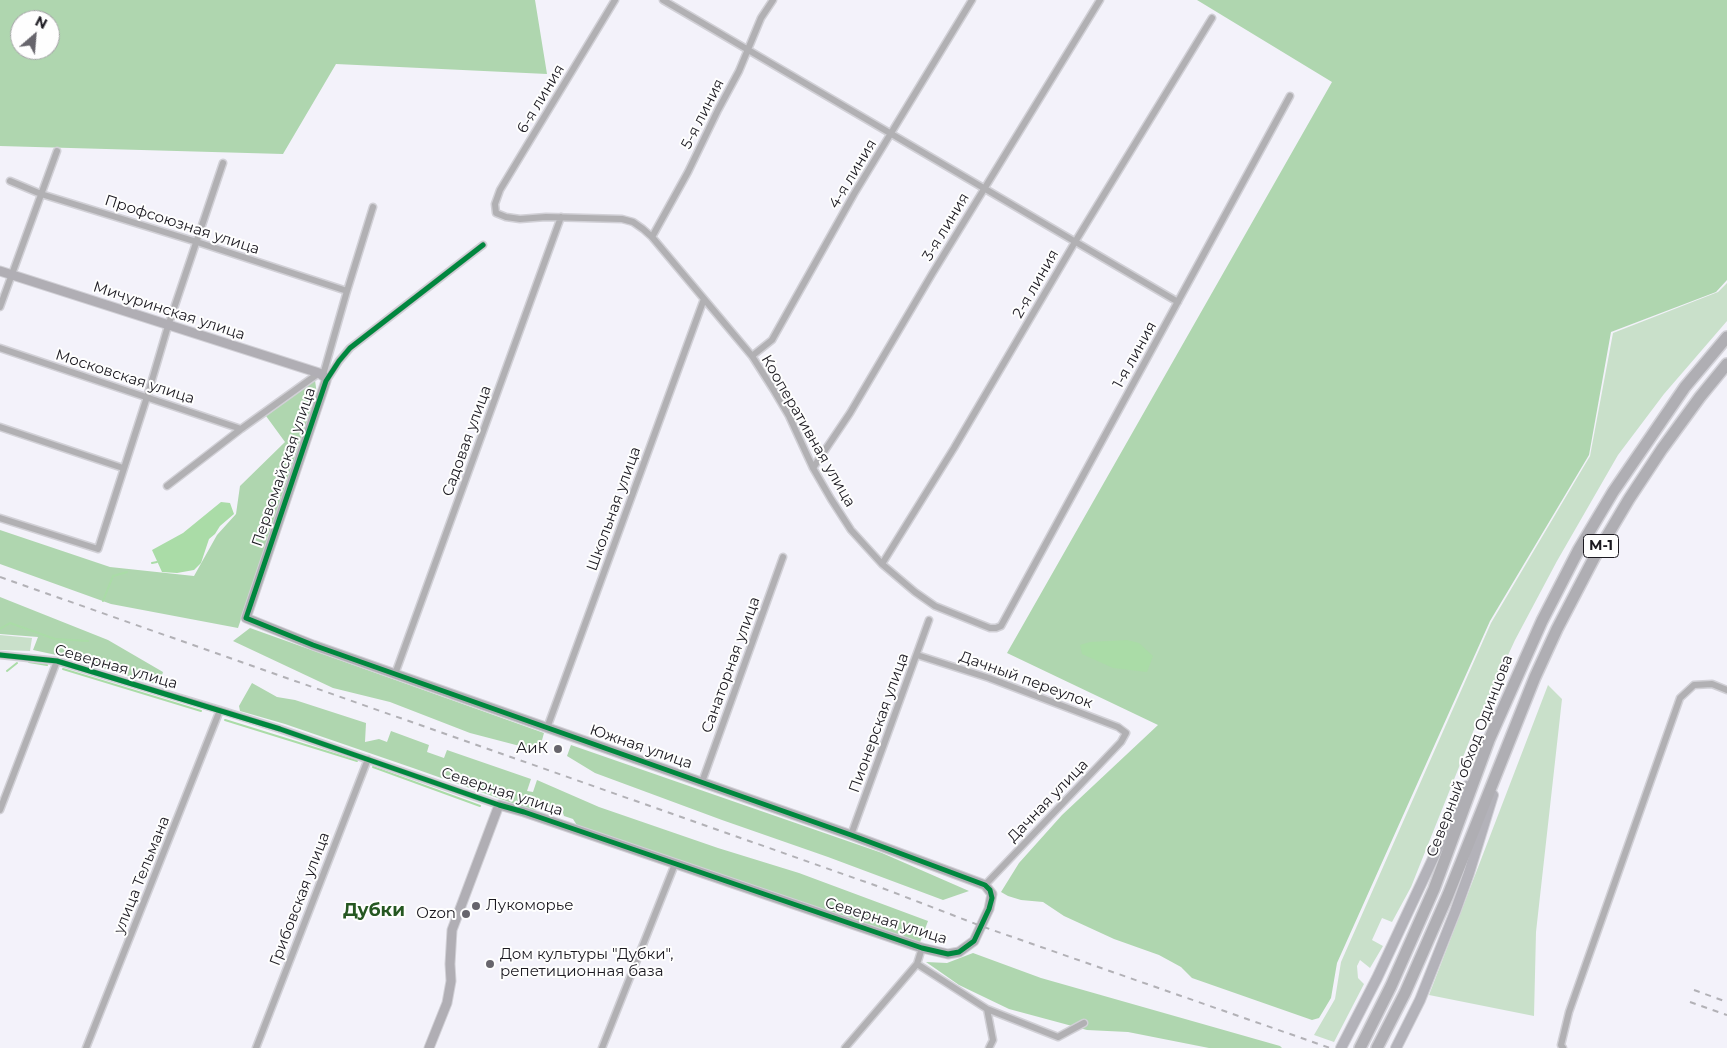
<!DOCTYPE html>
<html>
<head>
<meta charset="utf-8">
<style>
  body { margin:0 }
  #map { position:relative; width:1727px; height:1048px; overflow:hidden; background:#f3f2fa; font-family:Montserrat,sans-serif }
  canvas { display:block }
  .north { position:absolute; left:10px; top:10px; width:50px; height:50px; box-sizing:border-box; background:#fefefe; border:1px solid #a3a2a5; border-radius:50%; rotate:27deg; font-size:14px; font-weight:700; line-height:20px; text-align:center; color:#1b1920 }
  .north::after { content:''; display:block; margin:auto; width:18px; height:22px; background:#67656c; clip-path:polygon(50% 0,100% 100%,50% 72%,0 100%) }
</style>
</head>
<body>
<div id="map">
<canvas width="1727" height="1048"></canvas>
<div class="north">N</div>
</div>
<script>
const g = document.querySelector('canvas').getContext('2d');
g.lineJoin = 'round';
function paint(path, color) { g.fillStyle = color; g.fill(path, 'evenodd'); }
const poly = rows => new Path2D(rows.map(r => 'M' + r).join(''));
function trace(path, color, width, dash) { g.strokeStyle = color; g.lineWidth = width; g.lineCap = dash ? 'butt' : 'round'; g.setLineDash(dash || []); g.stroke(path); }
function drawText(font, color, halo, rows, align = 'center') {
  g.font = font + ' Montserrat,sans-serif'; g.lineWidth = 4; g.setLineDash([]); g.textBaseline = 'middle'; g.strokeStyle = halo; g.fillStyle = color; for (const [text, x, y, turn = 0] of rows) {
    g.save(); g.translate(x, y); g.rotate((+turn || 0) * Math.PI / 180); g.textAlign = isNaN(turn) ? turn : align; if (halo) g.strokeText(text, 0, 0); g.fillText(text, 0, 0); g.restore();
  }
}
paint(poly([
  [1727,283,1727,321,1664,394,1618,455,1557,561,1515,640,1475,727,1411,887,1392,922,1382,918,1372,940,1383,946,1370,968,1360,960,1357,966,1358,978,1364,984,1334,1042,1314,1035,1335,999,1341,962,1491,623,1590,456,1613,333,1718,292],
  [0,635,32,638,30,651,0,650],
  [1548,685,1562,699,1536,932,1534,1016,1429,995]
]), '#c9e0ca');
paint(poly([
  [0,0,535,0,547,74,336,64,283,154,0,146],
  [20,20,50,20,50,50,20,50],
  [1197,0,1727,0,1727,280,1716,292,1611,332,1589,455,1490,621,1337,963,1331,998,1319,1018,1312,1020,1192,978,1181,967,1159,955,1114,939,1064,916,1043,902,1021,900,1008,896,1001,892,1019,863,1062,815,1158,725,1007,653,1332,82],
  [315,380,317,395,238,628,111,604,0,564,0,530,110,567,194,576,217,535,236,514,240,486,285,442,266,416],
  [0,597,108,640,163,672,159,685,61,656,33,650,38,637,0,634],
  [250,628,544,733,539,751,470,733,390,702,333,688,233,641],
  [252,683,277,697,295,700,366,723,365,742,379,739,387,742,391,731,429,745,427,752,444,758,447,750,531,779,527,791,533,792,537,780,599,807,718,848,799,873,928,921,919,945,578,827,573,819,564,816,562,810,547,806,546,809,538,807,533,813,512,803,413,768,285,724,240,711,239,706],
  [571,745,882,853,969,891,943,900,828,857,722,820,595,773,567,756],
  [973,953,1041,978,1280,1046,1282,1048,1209,1048,1128,1032,1087,1030,1009,1009,959,985,926,962,947,963]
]), '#afd6af');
paint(poly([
  [221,502,230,503,234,514,220,526,215,534,209,539,201,563,194,570,177,573,162,572,152,550,183,533],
  [1127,640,1139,643,1153,656,1147,672,1113,668,1082,654,1080,645,1090,642]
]), '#aadca7');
trace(poly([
  [152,563,157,562],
  [103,601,113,576,127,572],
  [0,629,10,623,55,639,88,641],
  [29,662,47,665],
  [63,669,201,711],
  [7,671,17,663],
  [225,720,357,761],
  [373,767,480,806]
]), '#aadca7', 2);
const street = poly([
  [615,0,500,190,495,204,496,213,506,217,520,219,546,217,622,219,633,222,643,229,652,237,752,356,773,389,789,416,813,468,831,499,851,530,882,564,915,592,935,606,990,628,996,628,1001,626,1290,96],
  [663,0,1178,302],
  [10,181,41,194,197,242,347,291],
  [652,237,688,172,718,110,739,71,761,18,773,0],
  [0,307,57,151],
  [0,348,241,429],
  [752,356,772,340,854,194,972,0],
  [323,375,347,291,373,207],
  [326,381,339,361,350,348,483,245],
  [0,427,123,468],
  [813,468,850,413,932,274,1100,0],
  [167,486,241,429,319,373],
  [0,518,98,549,147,397,168,326,223,163],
  [882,564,954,448,1075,242,1212,18],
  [0,655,57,661,220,710,280,729,499,805],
  [917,655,989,678,1118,727,1126,733,1121,742,985,885],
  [395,674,561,217],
  [547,728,704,299],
  [702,782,783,557],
  [0,810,57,661],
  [851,835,929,620],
  [917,964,987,1009,993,1040,989,1048],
  [987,1009,1058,1037,1084,1023],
  [86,1048,220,710],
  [256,1048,368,759],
  [602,1048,675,864],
  [845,1048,917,964,922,948],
  [1563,1048,1561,1045,1569,1012,1680,698,1694,685,1712,684,1727,690]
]);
const secondary = poly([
  [0,271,319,373,326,378,326,381,246,618,313,645,851,835,985,885,992,894,989,909,974,941,959,952,948,954,922,948,524,812,499,805,452,930,450,964,451,981,447,1003,429,1048]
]);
const primary = poly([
  [1341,1048,1377,978,1467,786],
  [1396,1048,1420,1000,1455,912,1469,873,1493,795]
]);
const highway = poly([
  [1360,1048,1391,986,1434,889,1489,740,1542,621,1579,549,1613,492,1685,387,1727,337],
  [1377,1048,1405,993,1448,895,1535,677,1557,629,1594,558,1629,499,1662,449,1700,397,1727,364]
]);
trace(street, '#d1d0d6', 9);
trace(secondary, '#d1d0d6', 11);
trace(primary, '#d1d0d6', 12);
trace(highway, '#d1d0d6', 14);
trace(street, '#b1b0b3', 6);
trace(secondary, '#b0aeb4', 9);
trace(primary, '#b3b2b9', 10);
trace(highway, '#afaeb3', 11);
trace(poly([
  [0,577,877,886,981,926,1330,1048],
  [1694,990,1727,1002],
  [1690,1002,1727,1015]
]), '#b2b1b6', 2, [6, 6]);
trace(poly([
  [0,655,57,661,280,729,499,805,524,812,922,948,948,954,959,952,974,941,989,909,992,898,990,890,985,885,851,835,313,645,246,618,326,381,339,361,350,348,483,245]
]), '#00873e', 5);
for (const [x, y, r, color] of [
  [558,749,5,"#67656c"],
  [476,906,5,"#67656c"],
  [466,914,5,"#67656c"],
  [490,964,5,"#67656c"]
]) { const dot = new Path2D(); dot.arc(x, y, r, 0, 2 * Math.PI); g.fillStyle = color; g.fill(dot); trace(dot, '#fefefe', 2); }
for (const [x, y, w] of [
  [1601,546,35]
]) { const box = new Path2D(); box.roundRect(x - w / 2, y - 11.5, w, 23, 4); g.fillStyle = '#fefefe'; g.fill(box); trace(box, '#1b1920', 1); }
drawText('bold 14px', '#1b1920', null, [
  ["М-1",1601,546]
]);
drawText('15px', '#1b1920', '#fefefe', [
  ["6-я линия",541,99,-59],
  ["5-я линия",703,114,-63],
  ["4-я линия",853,174,-59],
  ["Профсоюзная улица",182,225,18],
  ["3-я линия",946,227,-59],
  ["2-я линия",1036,284,-60],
  ["Мичуринская улица",169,311,18],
  ["1-я линия",1135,355,-61],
  ["Московская улица",125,377,18],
  ["Кооперативная улица",808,431,60],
  ["Садовая улица",467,441,-70],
  ["Первомайская улица",284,467,-71],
  ["Школьная улица",614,509,-70],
  ["Санаторная улица",731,665,-70],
  ["Северная улица",116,667,16],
  ["Дачный переулок",1026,680,20],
  ["Пионерская улица",879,723,-70],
  ["Южная улица",641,747,19],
  ["Северный обход Одинцова",1470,756,-69],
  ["Северная улица",502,792,18],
  ["Дачная улица",1048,801,-46],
  ["улица Тельмана",142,875,-68],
  ["Грибовская улица",300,899,-69],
  ["Северная улица",886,921,17]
]);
drawText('15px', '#1b1920', '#fefefe', [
  ["АиК",548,749],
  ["Лукоморье",486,906,"left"],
  ["Ozon",456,914],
  ["Дом культуры \"Дубки\",",500,955,"left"],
  ["репетиционная база",500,972,"left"]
], 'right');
drawText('bold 18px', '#255721', '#fefefe', [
  ["Дубки",374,911]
]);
</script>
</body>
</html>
